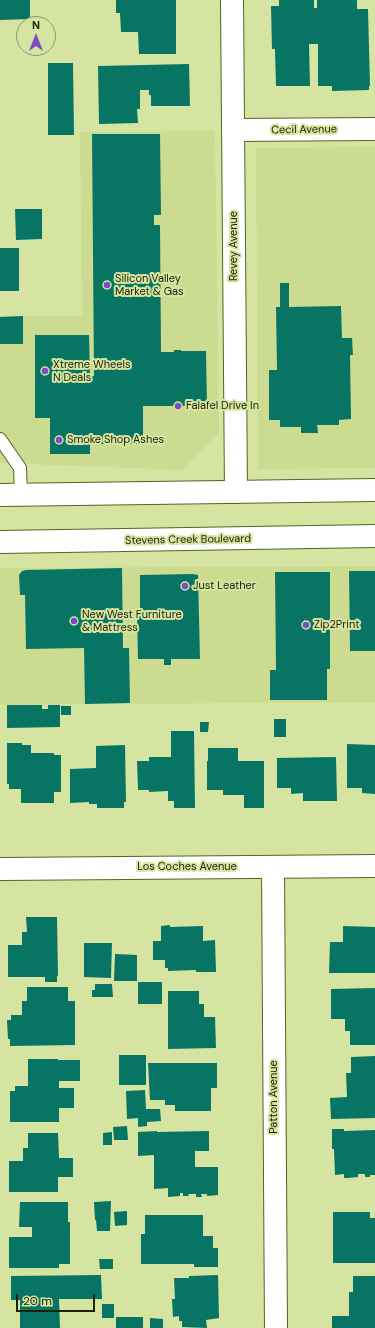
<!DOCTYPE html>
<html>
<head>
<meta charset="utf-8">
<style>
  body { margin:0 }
  #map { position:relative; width:375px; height:1328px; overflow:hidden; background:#d5e5a1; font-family:"DM Sans",sans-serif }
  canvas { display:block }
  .north { position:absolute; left:16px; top:16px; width:40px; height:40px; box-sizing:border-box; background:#d5e5a1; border:1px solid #8b9663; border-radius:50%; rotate:0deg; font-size:11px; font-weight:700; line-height:16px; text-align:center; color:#1b2006 }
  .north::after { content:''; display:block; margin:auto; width:14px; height:18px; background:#7d4cc5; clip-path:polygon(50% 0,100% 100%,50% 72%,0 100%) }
  .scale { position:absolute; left:16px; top:1294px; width:79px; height:18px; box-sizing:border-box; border:2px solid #1b2006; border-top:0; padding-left:5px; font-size:12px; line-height:14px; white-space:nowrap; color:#1b2006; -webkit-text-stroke:3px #d5e5a1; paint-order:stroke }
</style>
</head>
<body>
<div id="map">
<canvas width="375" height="1328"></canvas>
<div class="north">N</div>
<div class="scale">20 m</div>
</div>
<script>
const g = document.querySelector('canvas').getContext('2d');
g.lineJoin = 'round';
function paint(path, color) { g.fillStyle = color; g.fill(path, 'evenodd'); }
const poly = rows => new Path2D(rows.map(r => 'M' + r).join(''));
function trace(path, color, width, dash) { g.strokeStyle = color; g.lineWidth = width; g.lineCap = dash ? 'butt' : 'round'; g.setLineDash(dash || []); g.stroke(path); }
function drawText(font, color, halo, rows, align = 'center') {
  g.font = font + ' "DM Sans",sans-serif'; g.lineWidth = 4; g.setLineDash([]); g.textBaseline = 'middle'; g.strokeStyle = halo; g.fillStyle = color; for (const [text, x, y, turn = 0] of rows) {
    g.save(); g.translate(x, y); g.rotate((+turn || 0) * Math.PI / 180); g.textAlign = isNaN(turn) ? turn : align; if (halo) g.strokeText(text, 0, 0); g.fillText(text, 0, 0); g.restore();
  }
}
paint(poly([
  [215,131,219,433,183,470,0,463,0,316,82,316,80,132],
  [375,147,375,468,258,469,256,148],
  [375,566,375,702,0,705,0,568]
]), '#cbdc90');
paint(poly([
  [0,0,30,0,30,19,0,20],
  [116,0,176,0,176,54,139,54,138,32,121,32,120,13,116,13],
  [279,0,314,0,314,8,317,8,317,0,357,0,357,9,368,9,370,86,369,86,369,90,332,91,332,86,318,86,318,44,309,44,310,86,276,86,275,49,272,49,271,6,279,6],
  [48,63,73,63,74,135,48,135],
  [189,64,190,106,151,106,151,95,149,95,149,90,140,90,140,109,137,109,138,123,99,124,98,66],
  [92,134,160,134,161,215,154,215,154,225,160,225,161,352,174,352,174,350,181,350,181,351,206,351,207,406,143,406,143,444,95,444,95,435,90,435,90,454,50,454,50,418,35,418,35,335,89,335,90,376,94,376],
  [15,209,42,209,42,239,16,240],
  [0,248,19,248,19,291,0,291],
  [280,283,289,283,289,307,341,306,342,338,352,338,353,355,350,355,351,419,339,420,339,425,317,425,318,433,301,433,301,427,280,427,280,420,269,420,269,370,277,370,276,307,280,307],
  [23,316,23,344,0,344,0,317],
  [122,568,123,648,129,648,130,703,85,704,84,648,26,649,25,595,20,595,19,575,22,571,26,570],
  [349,571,375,571,375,651,350,651],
  [275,572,330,572,330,669,327,669,327,700,270,700,270,670,276,670],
  [193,574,198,575,200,659,171,659,171,665,164,665,164,659,138,659,137,611,140,611,140,575],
  [7,705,42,705,42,709,48,709,48,705,60,705,60,727,7,728],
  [61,706,71,706,71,715,61,715],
  [274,719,286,719,286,737,274,737],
  [200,722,209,722,208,732,200,732],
  [171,731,194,731,195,808,174,808,174,801,168,801,168,791,149,792,149,790,138,790,137,761,149,761,149,757,171,757],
  [7,743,22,743,22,745,31,745,31,753,54,753,54,755,61,755,61,792,54,792,54,803,21,803,21,789,9,789,9,784,7,784],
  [347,744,375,745,375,794,362,793,362,788,347,788],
  [125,745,126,802,124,802,124,808,97,808,97,804,89,804,89,802,70,803,70,769,96,768,96,746],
  [208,748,238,748,238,761,264,761,264,808,244,808,244,795,223,795,223,790,207,790,207,761,208,761],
  [336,757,337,801,303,801,303,793,291,794,291,788,277,788,277,758],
  [26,917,57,917,58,976,57,976,57,982,45,982,45,977,8,977,8,945,22,945,22,932,27,932],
  [170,925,170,927,203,926,203,941,215,940,216,972,196,972,196,970,168,971,168,968,165,968,165,960,153,960,153,941,161,941,161,926],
  [343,926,375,927,375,973,329,973,330,942,343,942],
  [84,943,112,943,111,978,84,977],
  [115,954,137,955,137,981,114,981],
  [138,982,162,982,162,1004,138,1004],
  [95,984,112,984,113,997,92,997,92,990,95,990],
  [27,987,68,987,68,1001,75,1001,75,1045,10,1046,10,1039,8,1039,7,1020,11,1020,11,1015,22,1015,22,1001,27,1001],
  [375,988,375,1045,350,1045,350,1031,345,1031,345,1019,331,1019,331,989],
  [168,991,199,991,199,1004,204,1004,204,1017,215,1017,216,1048,168,1049],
  [119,1055,146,1055,146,1085,119,1085],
  [375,1056,375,1118,331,1119,330,1098,347,1097,346,1073,351,1073,351,1057],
  [28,1059,58,1059,58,1060,80,1060,80,1081,59,1081,59,1088,74,1088,74,1108,59,1108,59,1122,10,1122,10,1091,15,1091,15,1086,28,1086],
  [148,1063,217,1063,217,1088,211,1088,211,1111,175,1111,175,1105,165,1105,165,1100,150,1100],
  [145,1090,146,1109,160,1109,161,1121,147,1122,147,1126,138,1127,138,1118,127,1119,126,1091],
  [127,1126,128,1140,114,1140,113,1127],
  [332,1129,344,1129,344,1131,375,1130,375,1175,370,1175,370,1177,365,1177,365,1174,358,1174,358,1177,348,1178,344,1178,344,1174,335,1175,334,1149,332,1149],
  [157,1131,157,1132,209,1131,209,1151,195,1151,195,1167,218,1167,218,1195,207,1196,207,1194,201,1194,202,1197,196,1197,196,1194,188,1194,189,1196,183,1196,183,1193,180,1193,180,1196,168,1197,168,1188,154,1189,154,1155,138,1156,138,1132],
  [112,1132,112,1145,103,1145,103,1133],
  [28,1133,58,1133,59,1158,73,1158,73,1177,58,1177,58,1192,9,1192,9,1161,23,1161,23,1148,28,1148],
  [111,1201,110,1231,97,1231,96,1220,95,1220,94,1202],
  [20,1202,68,1202,68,1222,70,1222,70,1264,59,1264,59,1268,9,1268,9,1237,32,1237,32,1227,19,1227],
  [127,1211,127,1225,115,1226,114,1212],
  [333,1212,370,1212,370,1218,375,1218,375,1263,333,1263],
  [145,1215,203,1215,203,1236,213,1236,213,1248,218,1248,218,1267,194,1267,194,1264,141,1264,141,1234,145,1234],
  [99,1259,113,1259,113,1269,100,1269],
  [101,1275,102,1299,59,1299,60,1328,20,1328,20,1300,11,1300,11,1276],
  [218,1275,219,1318,206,1320,207,1328,182,1327,182,1321,179,1321,179,1316,173,1317,172,1299,175,1299,174,1278,189,1278,189,1276],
  [353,1276,375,1276,375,1328,332,1328,332,1316,349,1316,349,1292,353,1292],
  [102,1304,114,1304,114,1318,102,1318],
  [116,1317,143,1317,143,1328,116,1328],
  [150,1318,163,1319,163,1328,150,1328]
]), '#087464');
const service = poly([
  [0,439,20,468,21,495]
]);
const minor = poly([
  [232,0,236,492],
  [233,130,375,129],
  [273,867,276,1328],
  [0,869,375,866]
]);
const primary = poly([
  [0,495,375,490],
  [0,542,375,536]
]);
trace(service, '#576322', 14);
trace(minor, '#576322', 24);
trace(primary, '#576322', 24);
trace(service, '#fff', 12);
trace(minor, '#fff', 22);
trace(primary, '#fff', 22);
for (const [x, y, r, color] of [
  [107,285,4,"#7d4cc5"],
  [45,371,4,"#7d4cc5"],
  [178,406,4,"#7d4cc5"],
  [59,440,4,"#7d4cc5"],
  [185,586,4,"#7d4cc5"],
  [74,621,4,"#7d4cc5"],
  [306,625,4,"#7d4cc5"]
]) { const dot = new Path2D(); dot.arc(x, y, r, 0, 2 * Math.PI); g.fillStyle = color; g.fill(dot); trace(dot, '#d5e5a1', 1.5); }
drawText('11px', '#1b2006', '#d5e5a1', [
  ["Cecil Avenue",304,130,-1],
  ["Revey Avenue",234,246,-90],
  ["Stevens Creek Boulevard",188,540,-1],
  ["Los Coches Avenue",187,867],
  ["Patton Avenue",274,1097,-90]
]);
drawText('11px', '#1b2006', '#d5e5a1', [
  ["Silicon Valley",115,279],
  ["Market & Gas",115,292],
  ["Xtreme Wheels",53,365],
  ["N Deals",53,378],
  ["Falafel Drive In",186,406],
  ["Smoke Shop Ashes",67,440],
  ["Just Leather",193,586],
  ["New West Furniture",82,615],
  ["& Mattress",82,628],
  ["Zip2Print",314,625]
], 'left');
</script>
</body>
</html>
